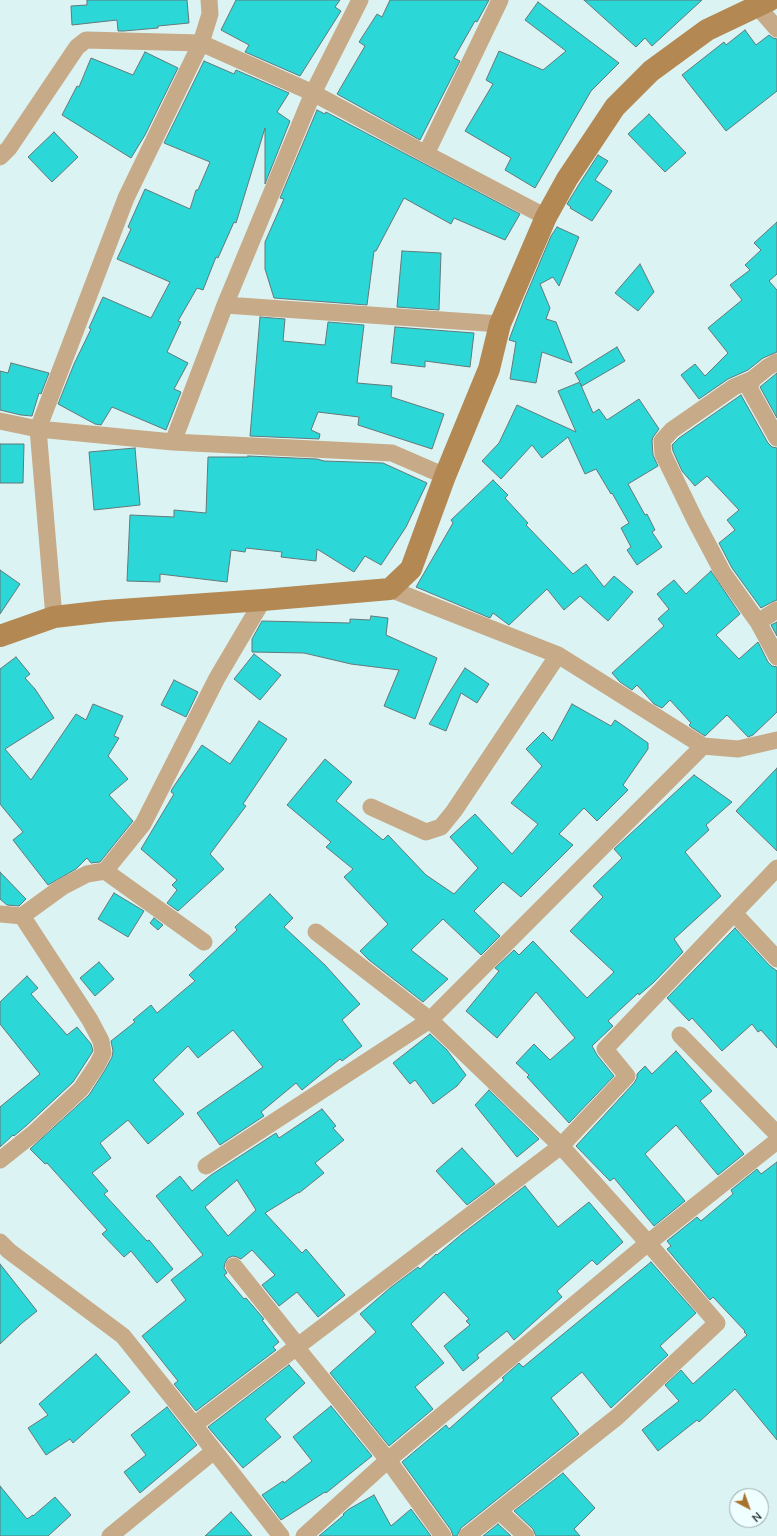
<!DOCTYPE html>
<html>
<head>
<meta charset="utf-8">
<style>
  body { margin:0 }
  #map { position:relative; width:777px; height:1536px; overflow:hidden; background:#dbf3f3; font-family:"Nunito Sans",sans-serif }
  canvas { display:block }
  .north { position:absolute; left:729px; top:1488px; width:40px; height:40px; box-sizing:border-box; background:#effefe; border:1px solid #9ba8a8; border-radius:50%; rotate:139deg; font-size:11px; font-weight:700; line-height:16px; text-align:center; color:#1e2827 }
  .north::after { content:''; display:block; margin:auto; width:14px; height:18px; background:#a7732c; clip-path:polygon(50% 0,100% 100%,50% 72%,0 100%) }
</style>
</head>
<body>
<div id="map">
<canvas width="777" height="1536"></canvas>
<div class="north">N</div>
</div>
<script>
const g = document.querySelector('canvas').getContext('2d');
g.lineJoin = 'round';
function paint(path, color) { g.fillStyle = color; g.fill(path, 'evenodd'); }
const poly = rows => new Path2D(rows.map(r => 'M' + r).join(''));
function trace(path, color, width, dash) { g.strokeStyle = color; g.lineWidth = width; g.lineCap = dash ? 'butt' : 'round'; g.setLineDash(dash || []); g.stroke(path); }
const building = poly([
  [87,0,187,0,189,23,158,26,158,28,124,31,118,31,117,20,72,25,71,6,87,5,87,0],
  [236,0,340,0,335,7,341,11,300,76,245,52,249,45,221,30,236,0],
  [390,0,489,0,477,22,475,21,454,58,460,61,420,140,337,94,365,46,359,42,377,14,382,17,390,0],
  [584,0,702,0,652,46,645,38,636,47,584,0],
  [538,2,619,63,591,91,535,188,505,170,511,158,465,131,493,84,486,80,499,51,543,70,566,51,525,20,538,2],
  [745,30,756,45,769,35,773,38,777,39,777,91,726,131,682,75,724,42,726,45,745,30],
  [145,52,178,68,145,135,131,158,62,115,77,86,79,87,91,58,133,75,145,52],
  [204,61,234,74,236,70,289,93,277,112,290,121,265,184,265,128,236,223,234,222,218,258,216,257,203,290,197,288,178,321,181,322,167,352,188,363,174,389,181,392,166,430,112,407,101,425,95,424,58,404,74,364,91,329,89,328,103,297,151,318,170,282,117,259,131,229,128,227,145,189,190,209,196,190,198,190,210,162,164,143,204,61],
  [317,110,325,114,326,112,520,214,505,240,454,218,451,224,404,198,376,251,374,251,367,305,274,298,265,269,265,242,284,199,280,198,317,110],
  [649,114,686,153,665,172,628,134,649,114],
  [54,132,78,157,52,182,28,157,54,132],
  [598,155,608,161,595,180,612,191,592,221,570,208,571,207,567,204,578,186,598,155],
  [777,222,777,274,769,281,777,290,777,352,763,358,748,370,728,379,699,399,681,375,695,364,705,376,728,353,708,328,742,300,730,285,750,270,745,265,761,250,754,243,777,222],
  [557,227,579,237,559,286,553,277,540,284,550,308,546,319,556,322,572,363,542,352,536,383,510,379,516,342,509,340,524,300,551,236,557,227],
  [402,251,441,253,439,310,397,307,402,251],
  [640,264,654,292,638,311,615,293,640,264],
  [260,317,285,319,283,341,325,345,328,322,364,325,357,383,392,386,391,397,444,414,432,449,358,425,359,417,318,412,311,430,320,434,319,439,250,436,260,317],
  [395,327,474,333,470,367,425,361,425,367,391,363,395,327],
  [617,347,625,361,582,386,580,383,593,413,599,409,607,420,639,399,659,429,653,437,652,441,653,455,658,466,628,484,645,515,647,514,655,530,652,532,662,547,637,565,627,550,631,547,621,528,629,523,612,493,611,494,596,469,585,474,568,437,542,458,532,445,501,479,482,461,499,443,517,405,576,432,558,391,580,382,575,373,617,347],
  [11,363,49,373,41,394,39,393,32,416,21,415,0,410,0,371,8,373,11,363],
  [777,373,777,418,760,387,777,373],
  [741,395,768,443,772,447,777,448,777,600,772,602,761,608,732,568,719,543,735,530,727,520,739,510,707,476,695,486,682,471,673,451,672,445,679,438,741,395],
  [0,444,24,444,23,483,0,483,0,444],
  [135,448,140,505,94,510,89,452,135,448],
  [248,456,317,459,324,461,383,463,427,483,406,527,381,565,365,556,354,572,317,549,316,561,281,557,282,552,246,548,245,552,231,550,227,582,160,574,160,582,127,581,130,515,174,517,174,510,206,513,208,457,248,457,248,456],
  [493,480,508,495,505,498,528,523,526,525,573,574,586,564,604,587,614,576,633,592,608,621,580,596,564,610,547,589,509,625,493,613,490,618,416,587,453,523,451,520,493,480],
  [0,570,20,584,0,614,0,570],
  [711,571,740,614,716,635,739,659,758,642,768,662,772,666,777,667,777,712,753,735,748,737,727,715,705,736,691,727,689,725,691,723,670,700,662,708,654,704,637,685,632,690,620,682,612,673,664,626,658,619,669,609,657,594,674,580,686,594,711,571],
  [371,616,388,618,386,635,437,658,415,719,384,706,399,670,351,664,304,653,252,652,252,639,262,621,350,623,350,619,370,620,371,616],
  [777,622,777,636,771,625,777,622],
  [254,654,281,675,260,700,234,679,254,654],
  [16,657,30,674,25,678,35,689,54,718,5,749,31,780,76,714,86,720,93,704,123,716,114,736,119,738,108,756,128,779,109,795,133,821,100,862,91,863,87,858,76,869,48,885,13,840,23,832,0,804,0,669,16,657],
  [465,668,489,684,477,703,461,693,446,731,429,724,465,668],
  [174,680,198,692,186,717,161,705,174,680],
  [572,704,611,726,615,720,648,743,648,749,623,785,628,790,597,821,584,808,559,834,573,845,521,897,503,882,474,911,500,936,481,955,443,919,411,950,448,979,423,1002,369,960,360,951,388,924,344,877,353,869,326,847,331,842,287,805,325,759,352,782,336,801,383,840,388,835,426,875,454,894,478,868,450,837,475,814,512,854,538,824,511,803,542,766,526,749,543,732,552,741,572,704],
  [259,721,287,739,243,804,246,806,210,854,224,869,178,911,167,903,177,890,172,885,177,880,141,849,174,794,171,792,172,789,202,745,230,764,259,721],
  [777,768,777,851,736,811,777,768],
  [694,775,732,802,706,825,709,830,685,852,721,896,674,939,683,952,653,983,639,995,638,993,608,1021,613,1026,592,1046,597,1055,614,1076,569,1123,527,1077,529,1075,516,1063,534,1044,550,1060,575,1038,536,992,497,1038,466,1011,499,971,495,968,514,950,519,955,533,941,587,998,614,972,570,931,603,897,593,886,622,858,614,849,694,775],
  [0,872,26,899,19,906,7,905,0,899,0,872],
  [114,893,144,911,128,937,98,919,114,893],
  [270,894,293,918,284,927,325,965,360,1004,342,1020,362,1046,342,1061,340,1059,302,1090,296,1083,261,1112,264,1116,220,1145,197,1113,263,1067,233,1030,198,1058,188,1046,153,1080,184,1114,148,1144,128,1120,100,1143,111,1158,92,1173,108,1191,104,1194,147,1241,149,1240,173,1269,157,1283,131,1251,124,1257,102,1234,107,1230,47,1163,45,1164,30,1149,89,1095,105,1070,112,1057,113,1051,111,1041,135,1022,133,1020,151,1005,157,1013,184,990,195,981,189,975,237,930,235,927,270,894],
  [154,918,163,925,158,930,150,923,154,918],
  [735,928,770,966,777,971,777,1048,761,1030,758,1032,752,1024,722,1051,692,1018,689,1021,667,998,735,928],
  [99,962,114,979,95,996,80,978,99,962],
  [27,976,38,988,31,994,67,1035,77,1027,91,1044,93,1051,73,1082,27,1125,14,1136,13,1135,0,1147,0,1107,40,1074,0,1024,0,1002,27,976],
  [430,1034,447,1050,466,1075,457,1086,433,1104,415,1080,410,1084,393,1063,430,1034],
  [676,1051,712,1091,700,1101,744,1154,718,1175,676,1125,645,1154,685,1201,654,1226,614,1178,610,1181,576,1146,634,1083,637,1078,637,1074,645,1066,652,1074,676,1051],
  [489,1090,539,1139,517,1157,475,1105,489,1090],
  [322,1109,336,1126,333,1128,344,1140,315,1163,324,1173,299,1193,299,1192,265,1213,302,1253,306,1249,345,1295,318,1317,297,1292,279,1306,262,1285,275,1275,252,1250,241,1259,237,1257,233,1256,228,1258,225,1263,224,1268,227,1273,224,1275,244,1299,246,1298,264,1319,262,1320,279,1342,273,1347,276,1350,196,1411,174,1384,178,1381,142,1336,186,1300,171,1280,203,1255,156,1196,180,1176,192,1191,211,1175,276,1133,279,1138,322,1109],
  [237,1180,256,1210,228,1236,205,1207,237,1180],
  [462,1148,495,1184,467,1205,436,1171,462,1148],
  [777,1162,777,1440,735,1389,699,1422,697,1420,658,1451,642,1430,679,1401,665,1385,681,1370,693,1384,747,1335,744,1332,745,1331,713,1297,710,1300,667,1249,671,1246,667,1241,697,1217,701,1221,733,1194,731,1190,757,1169,761,1174,777,1162],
  [525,1186,558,1227,589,1202,623,1242,597,1265,592,1260,557,1291,562,1297,514,1340,507,1331,477,1355,479,1358,463,1371,444,1346,470,1325,466,1321,469,1319,444,1292,411,1324,444,1363,415,1387,433,1409,389,1446,330,1373,376,1332,360,1314,390,1288,418,1267,420,1269,436,1254,437,1255,462,1234,525,1186],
  [651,1262,696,1313,660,1346,668,1355,611,1408,582,1372,551,1398,579,1434,461,1528,457,1536,453,1536,451,1530,402,1462,446,1425,449,1429,504,1380,502,1378,519,1363,523,1367,651,1262],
  [0,1264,37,1311,21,1324,0,1344,0,1264],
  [96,1354,130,1392,73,1443,70,1439,46,1455,28,1428,48,1415,39,1404,96,1354],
  [289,1365,305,1383,265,1419,281,1437,243,1468,208,1427,289,1365],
  [331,1406,372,1456,326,1493,325,1492,281,1520,262,1495,283,1481,284,1483,312,1461,293,1437,331,1406],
  [167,1407,197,1445,140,1493,124,1472,146,1455,131,1435,167,1407],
  [563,1473,595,1508,574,1529,580,1536,536,1536,533,1529,514,1511,563,1473],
  [0,1486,27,1519,33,1515,33,1516,55,1497,71,1515,48,1536,0,1536,0,1486],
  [374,1495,391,1526,411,1509,431,1536,319,1536,344,1515,343,1514,349,1509,374,1495],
  [231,1512,252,1536,205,1536,231,1512],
  [498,1524,511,1536,483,1536,498,1524]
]);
paint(building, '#2cd7d8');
trace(building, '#637978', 1);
trace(poly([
  [209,0,210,14,201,43,313,93,426,154,546,217],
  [757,6,777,29],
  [426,154,500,0],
  [0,157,9,148,77,47,86,40,201,43,126,198,38,429,54,617],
  [225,305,500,324],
  [777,362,768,367,753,379,749,388,777,438],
  [753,379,734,387,672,430,662,441,663,454,695,520,723,573,758,622,777,657],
  [0,421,38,429,173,442,392,453,445,476],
  [173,442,225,305,313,93,360,0],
  [390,589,558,655,703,746,738,749,777,740],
  [758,622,777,610],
  [703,746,430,1020,561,1146,648,1243,777,1141],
  [371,807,426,832,441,827,454,811,558,655],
  [777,868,734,913,777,959],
  [105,871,204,942],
  [0,914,22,916,62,887,87,874,105,871,143,824,217,678,263,600],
  [680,1035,777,1134],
  [0,1160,34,1133,81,1089,97,1065,103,1053,101,1041,90,1020,22,916],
  [206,1166,430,1020,316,932],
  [0,1242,9,1251,123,1336,194,1425,561,1146,627,1076,605,1049,734,913],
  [234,1266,298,1346,296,1347,388,1460,443,1536],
  [194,1425,281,1536],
  [499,1511,526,1536],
  [110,1536,214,1451],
  [304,1536,388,1460,648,1243,717,1323,617,1417,467,1536]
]), '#c7aa87', 17);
trace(poly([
  [0,636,54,617,106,611,263,600,390,589,411,569,445,476,489,369,500,324,546,217,567,179,615,107,651,71,707,30,770,0]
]), '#b38852', 22);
</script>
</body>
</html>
